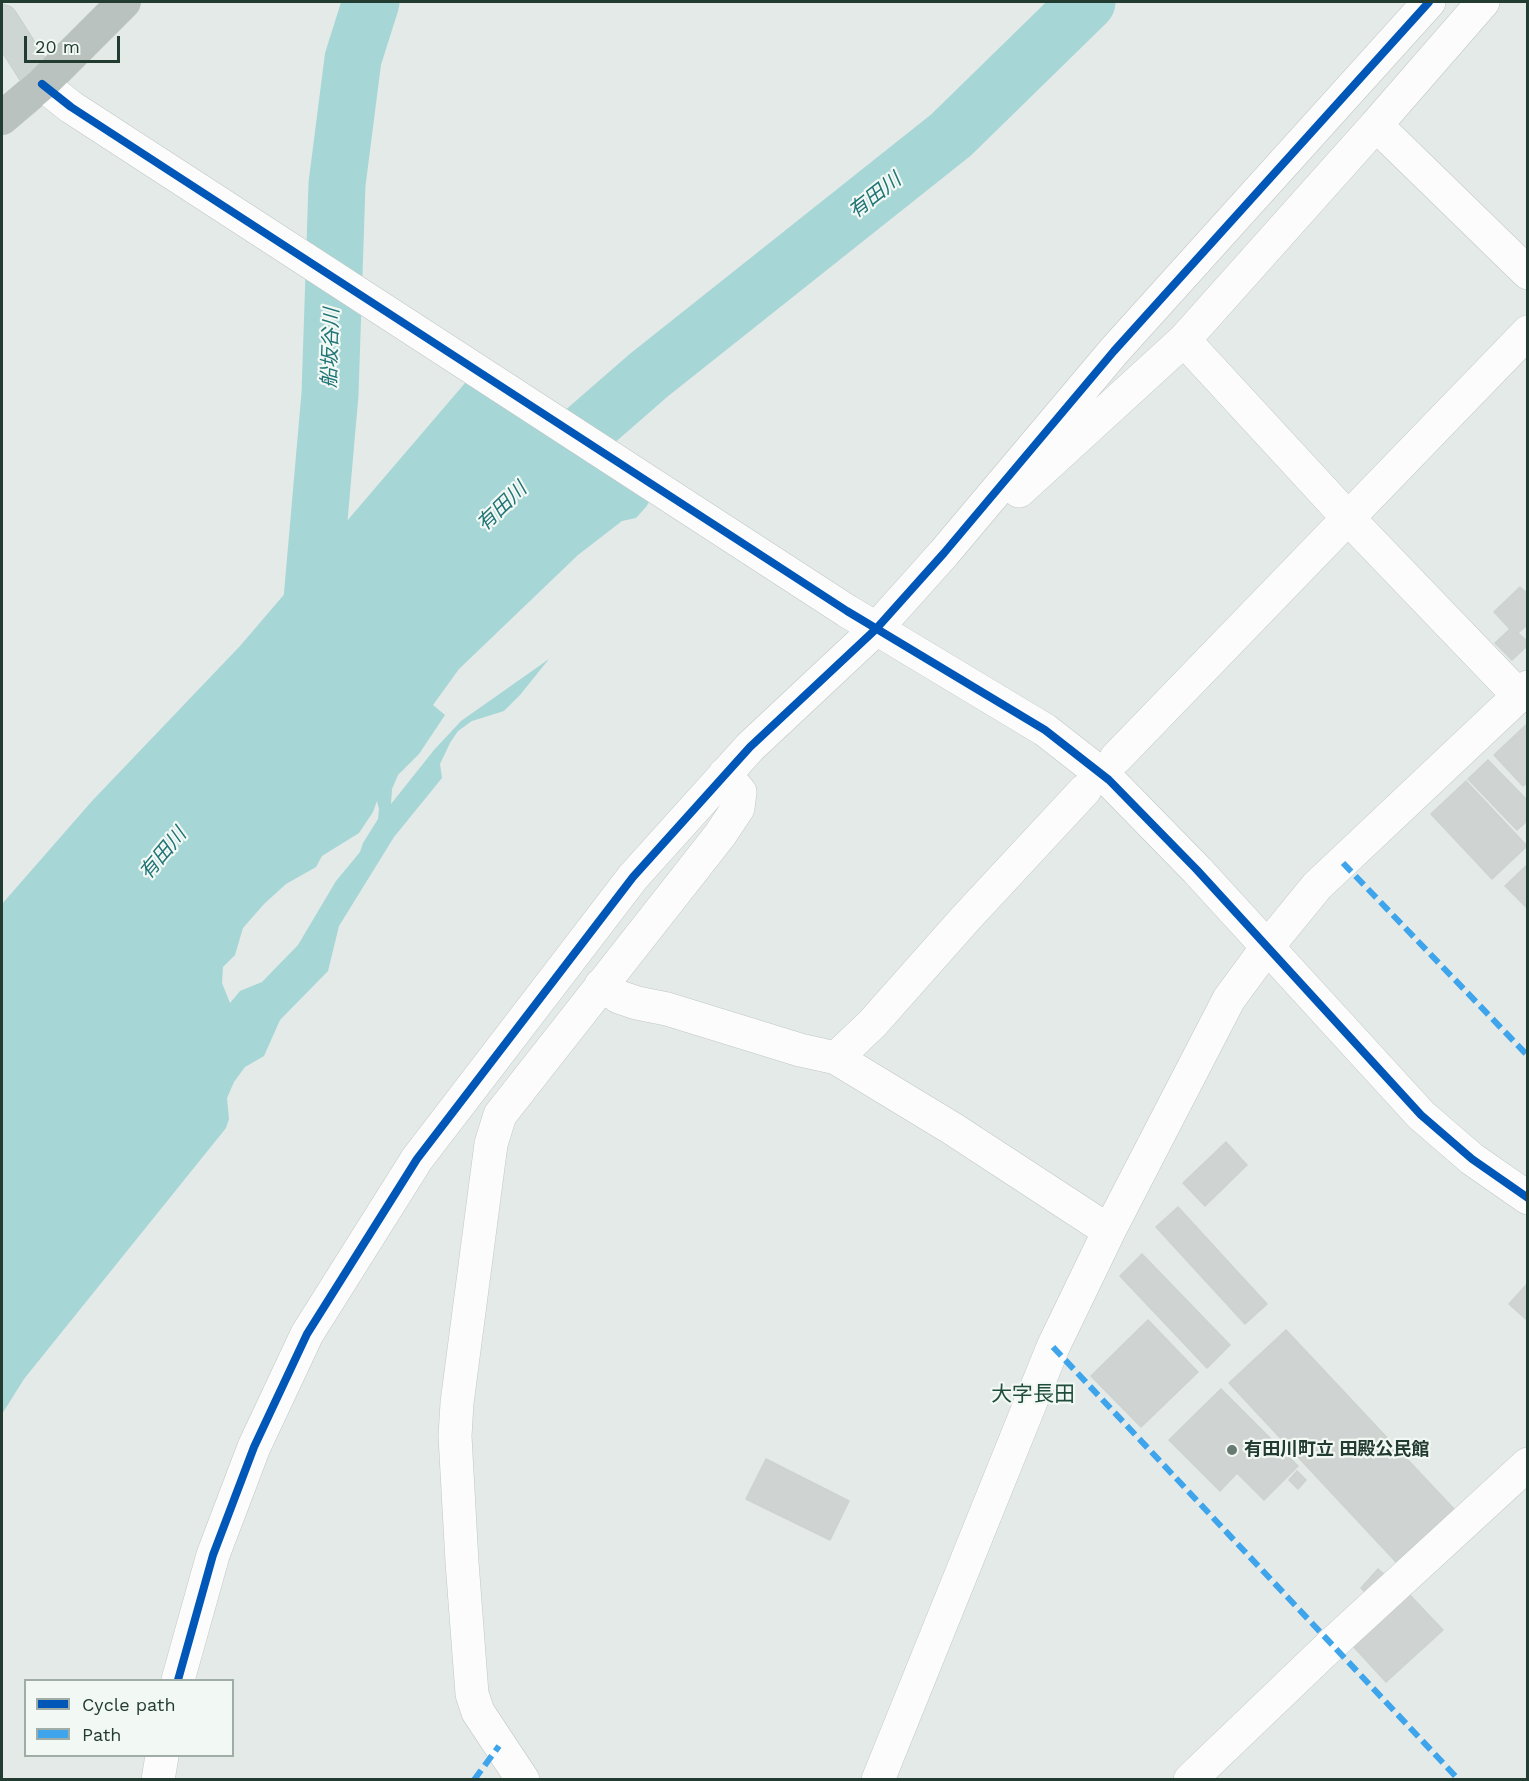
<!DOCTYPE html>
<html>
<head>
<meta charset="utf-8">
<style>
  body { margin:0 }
  #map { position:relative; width:1529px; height:1781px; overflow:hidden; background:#e4eae7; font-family:"Work Sans",sans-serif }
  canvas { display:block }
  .frame { position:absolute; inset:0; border:3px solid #233c31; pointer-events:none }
  .legend { position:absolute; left:24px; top:1679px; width:210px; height:78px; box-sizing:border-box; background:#f2f8f4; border:2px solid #9fada6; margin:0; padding:8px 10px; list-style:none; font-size:18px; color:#233c31 }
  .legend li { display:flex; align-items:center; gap:12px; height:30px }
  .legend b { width:30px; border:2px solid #9fada6 }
  .scale { position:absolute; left:24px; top:36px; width:96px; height:27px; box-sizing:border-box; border:3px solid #233c31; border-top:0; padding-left:8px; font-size:18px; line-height:21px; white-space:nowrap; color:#233c31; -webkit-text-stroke:4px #f2f8f4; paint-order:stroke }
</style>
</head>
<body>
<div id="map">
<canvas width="1529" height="1781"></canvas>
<div class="frame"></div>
<ul class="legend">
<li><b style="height:8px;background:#0057b8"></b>Cycle path</li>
<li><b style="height:8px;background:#3ea4eb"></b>Path</li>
</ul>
<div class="scale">20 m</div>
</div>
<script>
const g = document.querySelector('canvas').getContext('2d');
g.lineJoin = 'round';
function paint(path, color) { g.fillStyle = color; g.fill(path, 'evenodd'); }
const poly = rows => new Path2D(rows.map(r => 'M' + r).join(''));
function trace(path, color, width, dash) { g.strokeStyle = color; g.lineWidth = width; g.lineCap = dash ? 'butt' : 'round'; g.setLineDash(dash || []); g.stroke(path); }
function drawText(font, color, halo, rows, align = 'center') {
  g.font = font + ' "Work Sans","Noto Sans JP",sans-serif'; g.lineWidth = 4.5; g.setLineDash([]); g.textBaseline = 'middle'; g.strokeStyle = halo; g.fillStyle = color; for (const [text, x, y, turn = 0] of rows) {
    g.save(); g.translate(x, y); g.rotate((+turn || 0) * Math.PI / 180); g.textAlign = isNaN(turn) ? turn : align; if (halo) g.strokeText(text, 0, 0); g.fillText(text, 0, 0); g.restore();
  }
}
paint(poly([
  [477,369,659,486,646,507,636,518,622,521,578,555,459,669,433,705,445,715,419,754,398,775,392,789,391,804,434,750,461,721,549,659,520,695,504,711,472,721,458,731,450,743,440,764,442,778,394,837,339,926,328,971,280,1020,264,1056,245,1067,234,1082,227,1098,229,1119,226,1128,24,1379,2,1414,2,904,92,801,240,646],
  [377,801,379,809,378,819,363,843,360,852,336,881,298,945,262,982,240,991,230,1003,222,983,223,967,235,955,243,928,264,904,286,884,316,867,322,856,359,833,373,812]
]), '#a6d6d6');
trace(poly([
  [533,476,649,375,951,135,1087,2],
  [309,634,330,394,337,184,353,59,371,2]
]), '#a6d6d6', 57);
const building = poly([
  [1520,587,1528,594,1528,624,1518,633,1528,642,1528,645,1512,660,1495,643,1510,629,1494,612,1520,587],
  [1528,723,1528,782,1523,786,1494,755,1528,723],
  [1488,760,1528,801,1528,820,1517,830,1468,779,1488,760],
  [1466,781,1527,846,1492,879,1431,814,1466,781],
  [1528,864,1528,909,1505,886,1528,864],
  [1226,1142,1247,1165,1205,1206,1183,1183,1226,1142],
  [1178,1207,1267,1304,1245,1324,1156,1227,1178,1207],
  [1142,1254,1230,1345,1207,1368,1120,1276,1142,1254],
  [1528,1283,1528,1321,1509,1304,1528,1283],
  [1148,1320,1198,1372,1141,1427,1091,1376,1148,1320],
  [1286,1330,1454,1509,1396,1562,1229,1383,1286,1330],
  [1221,1389,1298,1466,1264,1500,1237,1473,1220,1491,1169,1440,1221,1389],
  [766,1459,849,1501,830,1540,746,1499,766,1459],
  [1297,1471,1306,1480,1298,1489,1289,1480,1297,1471],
  [1378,1569,1390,1579,1372,1599,1361,1588,1378,1569],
  [1408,1593,1443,1630,1386,1682,1352,1645,1408,1593]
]);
paint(building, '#cfd3d1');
trace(building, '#cdd3d0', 1.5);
const minor = poly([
  [42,84,71,107,847,611,1045,730,1109,780,1197,870,1421,1115,1472,1159,1528,1198],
  [1376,125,1483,2],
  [1184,340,1376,125,1528,273],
  [1019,491,1184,340,1348,518,1519,696],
  [1116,758,1528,332],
  [601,985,619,997,637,1003,667,1009,800,1050,836,1058,953,1129,1109,1231],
  [836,1058,872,1024,966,918,1085,790],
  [178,1680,213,1555,254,1447,307,1334,417,1159,633,877,750,747,876,629,944,553,1114,351,1429,2],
  [158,1780,162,1756],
  [523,1780,478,1712,472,1694,462,1562,455,1436,457,1403,491,1144,500,1115,720,835,738,808,740,792,725,774],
  [878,1780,1053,1347,1109,1231,1229,999,1268,946,1317,886,1528,687],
  [1190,1780,1332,1644,1528,1464]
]);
const major = poly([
  [2,21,42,84]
]);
const highway = poly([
  [2,118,42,84,124,2]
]);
trace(minor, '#c1c7c4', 34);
trace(major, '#bdc6c1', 34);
trace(highway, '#bdc6c1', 34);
trace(minor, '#fbfcfb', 33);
trace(major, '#ced6d3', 33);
trace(highway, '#bac2bf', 33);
trace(poly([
  [1343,863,1528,1056],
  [1053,1347,1459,1780],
  [474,1780,499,1746]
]), '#3ea4eb', 6, [12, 6]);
trace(poly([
  [42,84,71,107,847,611,1045,730,1109,780,1197,870,1421,1115,1472,1159,1528,1198],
  [178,1680,213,1555,254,1447,307,1334,417,1159,633,877,750,747,876,629,944,553,1114,351,1429,2]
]), '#0057b8', 8);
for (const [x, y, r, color] of [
  [1232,1450,6,"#677971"]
]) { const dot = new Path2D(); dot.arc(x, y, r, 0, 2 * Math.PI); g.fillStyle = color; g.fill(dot); trace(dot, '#f2f8f4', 2); }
drawText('bold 18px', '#233c31', '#f2f8f4', [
  ["有田川町立 田殿公民館",1244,1450]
], 'left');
drawText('italic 20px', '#1f7475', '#f2f8f4', [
  ["有田川",875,196,-38],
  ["船坂谷川",331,348,-88],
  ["有田川",502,507,-44],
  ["有田川",163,854,-50]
]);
drawText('21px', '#204d3b', '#f2f8f4', [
  ["大字長田",1033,1395]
]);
</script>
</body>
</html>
